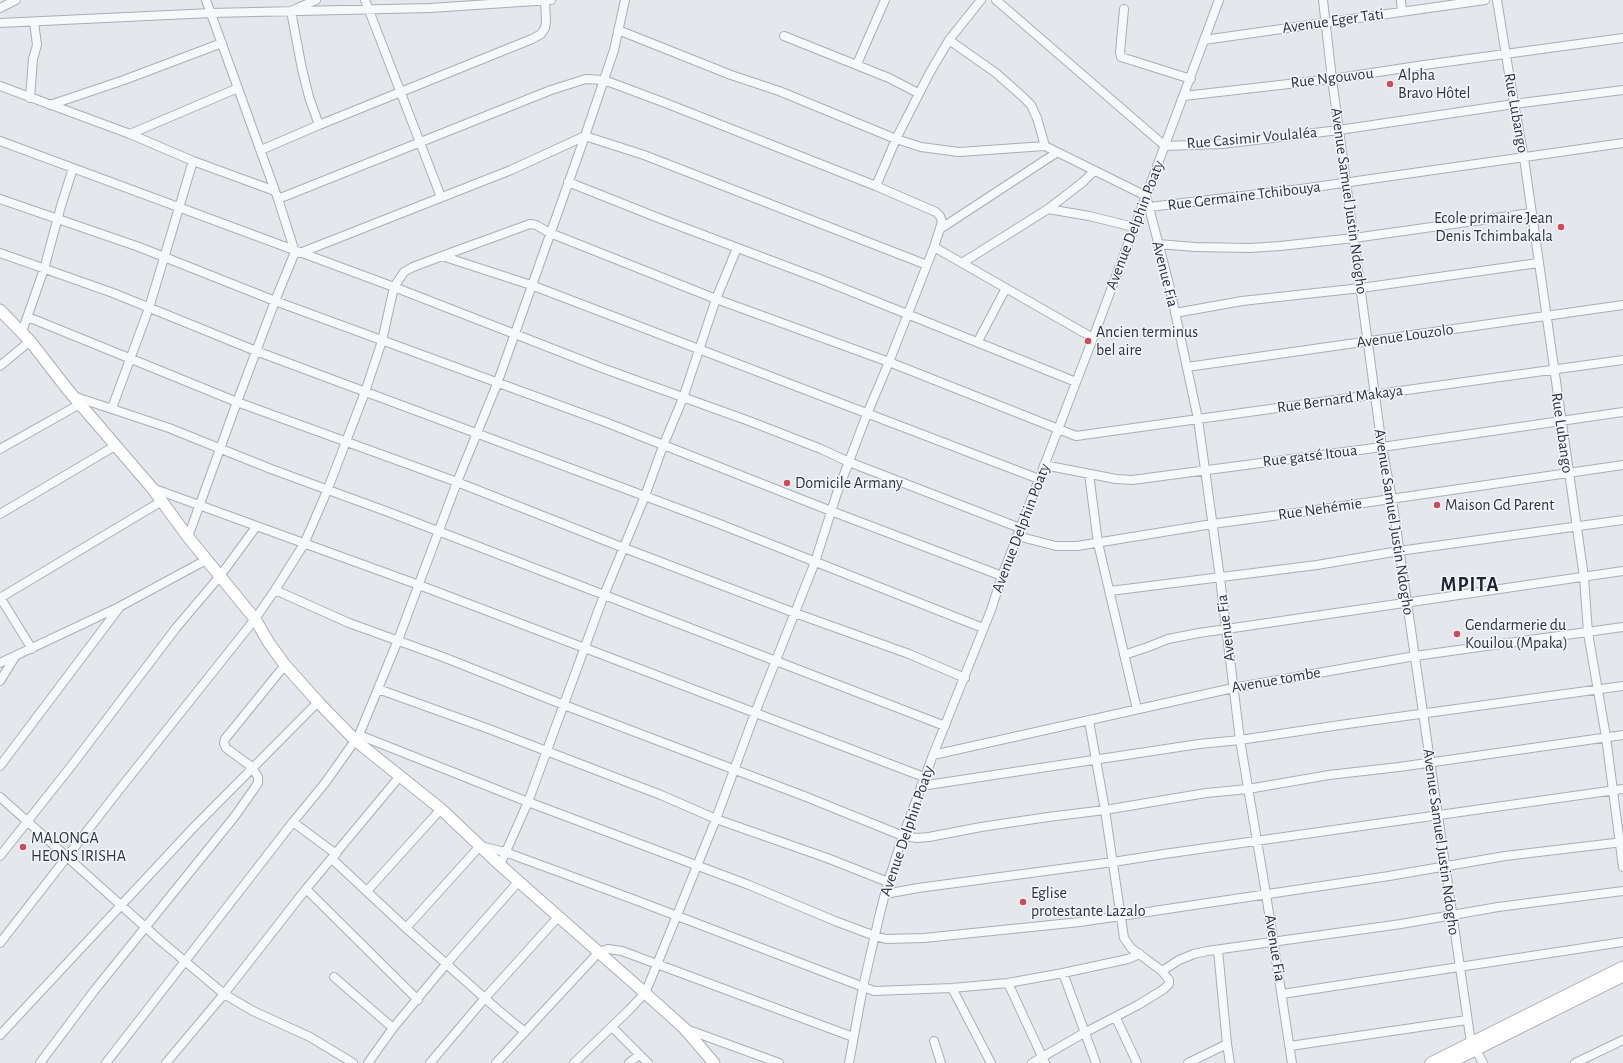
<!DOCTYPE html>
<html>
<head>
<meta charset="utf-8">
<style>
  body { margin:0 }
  canvas { display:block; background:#e4e7ec }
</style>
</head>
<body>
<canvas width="1623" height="1063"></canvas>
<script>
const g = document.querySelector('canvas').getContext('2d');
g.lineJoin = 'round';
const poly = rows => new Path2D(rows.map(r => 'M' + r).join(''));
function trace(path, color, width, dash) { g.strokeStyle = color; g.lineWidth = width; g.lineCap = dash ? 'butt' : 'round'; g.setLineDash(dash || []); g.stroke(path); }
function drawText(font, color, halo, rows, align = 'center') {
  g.font = font + ' "Alegreya Sans",sans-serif'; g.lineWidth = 3; g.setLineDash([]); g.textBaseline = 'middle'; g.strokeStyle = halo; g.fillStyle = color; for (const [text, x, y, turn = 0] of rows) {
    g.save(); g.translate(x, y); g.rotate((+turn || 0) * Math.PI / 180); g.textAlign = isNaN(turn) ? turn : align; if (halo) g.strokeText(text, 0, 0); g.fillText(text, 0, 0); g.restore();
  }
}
const street = poly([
  [316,0,291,11,302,69,309,97,319,125],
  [365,0,441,197],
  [996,0,1165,146,1222,144,1339,130,1514,104,1623,90],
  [1323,0,1332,79,1382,447,1392,499,1471,1043],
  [1401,0,1402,12],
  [1497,0,1514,104,1524,158,1584,577,1588,633,1606,737,1623,867],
  [0,8,16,0],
  [1124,9,1120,52,1121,57,1191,79],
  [0,23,211,13,430,8,551,0],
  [618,30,731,75,779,91,896,139,921,147,959,152,1045,146,1146,196,1169,284,1198,419,1220,578,1240,740,1266,894,1292,1063],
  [784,36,889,78,918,93],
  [949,40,996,73,1023,97,1031,105,1037,118,1045,146],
  [1204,40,1485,0],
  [857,64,885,0],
  [0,86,130,134,193,161,275,191],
  [1184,96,1332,79,1424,65,1623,38],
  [30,98,33,59,37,45,34,22],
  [50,105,124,80,222,43],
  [130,134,238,88],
  [0,141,394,287,602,368,749,421,821,449,849,462,1020,528],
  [261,150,319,125,532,39,541,34,545,28,546,21,545,0],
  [568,182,661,219,820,279,1076,382],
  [876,186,896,139,929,74,949,40,981,0],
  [0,199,139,247,275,301,605,422,831,511,1002,576],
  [278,199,551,90,586,79,604,80,668,104,876,186,936,212,940,216,942,222,934,247,889,362,867,414,837,493,815,562,755,713,716,819,649,984,645,993,629,1010,574,1063],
  [1149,207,1301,189,1623,143],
  [1048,209,1089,216,1134,227],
  [940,229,1056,153],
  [1158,244,1195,247,1250,248,1280,246,1354,238,1531,213],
  [934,247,1093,338],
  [0,253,113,293,256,351,717,523,983,628],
  [300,253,511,170,585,136,644,155,927,265],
  [442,256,531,285,1039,479],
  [962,263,1048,209,1083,182,1094,171],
  [1175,313,1242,301,1361,288,1538,263],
  [28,317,237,402,457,482,624,548,795,613,909,654,965,678],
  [22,332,44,269,61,206,73,168],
  [978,341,1006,288],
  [0,366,30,341],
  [1187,367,1623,305],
  [73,396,169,428,271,469,391,513,945,726],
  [112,408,149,308,193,161],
  [0,449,80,404],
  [1044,465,1116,479,1132,480,1382,447,1623,412],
  [1089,474,1098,543,1137,709],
  [152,488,419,585,924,777],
  [0,514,115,446],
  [1017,536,1056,546,1077,546,1212,524,1295,513,1623,465],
  [188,537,237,402,275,301,295,252,278,199,206,0],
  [275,590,349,623,443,657,564,705,804,796,903,836,917,838,929,837,981,827,1048,817,1105,810,1206,793,1248,789,1329,775,1399,767,1623,735],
  [1110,591,1317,565,1399,551,1623,520],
  [0,597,32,649],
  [0,598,162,501],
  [1124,655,1148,647,1168,639,1199,633,1623,571],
  [0,663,119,607,206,560],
  [0,681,15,657],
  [378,689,489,729,661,795,716,819,827,858,888,882],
  [359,735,528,802,749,885,835,921,875,936,886,939,924,938,1080,922,1389,876,1505,856,1623,842],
  [933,755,1233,688,1415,656,1623,627],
  [0,766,119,608],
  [921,786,1199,744,1240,740,1340,725,1623,686],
  [0,797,162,942,224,994,253,1011,310,1037,353,1063],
  [293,822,336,854],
  [0,856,72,765,176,628,220,576,256,527],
  [332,859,406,928,497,1009,525,1032],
  [500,865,528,802,604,595,645,496,663,446,683,398,716,299,737,248],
  [306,889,418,1000],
  [367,891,441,809],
  [885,894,918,888,1113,862,1164,854,1623,789],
  [406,928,480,846,505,852,630,898,874,991,952,988,1008,983,1063,973,1128,959,1140,954],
  [0,943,119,790,255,619,275,590,304,544,327,491,365,392,382,341,394,287,404,272,413,267,442,256,530,224,536,225,550,233,716,299,889,362,1076,436,1623,360],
  [1218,950,1227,1044,1230,1063],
  [1162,971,1179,960,1194,954,1207,951,1401,924,1498,907,1623,891],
  [1063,973,1096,1063],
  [334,977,393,1028],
  [1008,983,1045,1063],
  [952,988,991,1063],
  [1282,994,1623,942],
  [1116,1018,1137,1063],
  [613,1028,648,1063],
  [686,1029,779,1063],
  [0,1035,194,827,318,702],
  [934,1041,941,1063],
  [1290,1046,1467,1020],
  [1476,1050,1483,1063],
  [40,1063,94,991,235,816,254,789,258,783,258,777,252,767,226,748,224,743,225,739,285,665],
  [106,1063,293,822,325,783,359,735,398,640,457,482,497,384,585,136,614,50,625,0],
  [166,1063,224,994,306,889,400,776],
  [368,1063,393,1028,447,963,519,881],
  [430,1063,485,998,558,917],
  [496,1063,599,952,608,949,622,951,853,1037],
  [629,1063,639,1055],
  [849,1063,863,987,880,913,888,882,903,836,933,755,991,610,1002,576,1093,338,1219,0],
  [1032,1063,1084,1033,1138,1005,1164,989,1169,984,1169,980,1162,971,1131,948,1124,938,1105,810,1089,721],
  [1188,1063,1227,1044],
  [1575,1063,1623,1040]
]);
const secondary = poly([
  [0,310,30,341,68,390,152,488,188,537,255,619,269,643,285,665,318,702,356,741,441,809,500,865,645,993,684,1028,714,1063],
  [1431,1063,1623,967],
  [1449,1063,1623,976]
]);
trace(street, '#a9aeb7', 10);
trace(secondary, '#a9aeb7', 13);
trace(street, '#f7f8fa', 8);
trace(secondary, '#fff', 11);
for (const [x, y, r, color] of [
  [1390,84,4,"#d1495b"],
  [1561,227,4,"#d1495b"],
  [1088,341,4,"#d1495b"],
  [787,483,4,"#d1495b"],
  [1437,505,4,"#d1495b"],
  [1457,634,4,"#d1495b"],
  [23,847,4,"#d1495b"],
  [1023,902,4,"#d1495b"]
]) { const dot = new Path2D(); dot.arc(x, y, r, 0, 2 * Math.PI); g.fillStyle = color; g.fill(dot); trace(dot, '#f4f6f9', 1.5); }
drawText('16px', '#2b3445', '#f4f6f9', [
  ["Avenue Eger Tati",1333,21,-8],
  ["Rue Ngouvou",1332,78,-7],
  ["Rue Lubango",1516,113,80],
  ["Rue Casimir Voulaléa",1252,138,-5],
  ["Rue Germaine Tchibouya",1244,196,-7],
  ["Avenue Samuel Justin Ndogho",1349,201,82],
  ["Avenue Delphin Poaty",1135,225,-69],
  ["Avenue Fia",1165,274,76],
  ["Avenue Louzolo",1405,336,-8],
  ["Rue Bernard Makaya",1340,399,-8],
  ["Rue Lubango",1562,433,82],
  ["Rue gatsé Itoua",1310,456,-7],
  ["Rue Nehémie",1320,509,-8],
  ["Avenue Samuel Justin Ndogho",1394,522,81],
  ["Avenue Delphin Poaty",1021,528,-69],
  ["Avenue Fia",1226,628,-97],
  ["Avenue tombe",1276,680,-10],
  ["Avenue Delphin Poaty",907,831,-71],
  ["Avenue Samuel Justin Ndogho",1441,842,82],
  ["Avenue Fia",1275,948,81]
]);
drawText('16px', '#2b3445', '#f4f6f9', [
  ["Alpha",1398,75],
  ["Bravo Hôtel",1398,93],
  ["Ecole primaire Jean",1553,218,"right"],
  ["Denis Tchimbakala",1553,236,"right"],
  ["Ancien terminus",1096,332],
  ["bel aire",1096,350],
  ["Domicile Armany",795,483],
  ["Maison Gd Parent",1445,505],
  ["Gendarmerie du",1465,625],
  ["Kouilou (Mpaka)",1465,643],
  ["MALONGA",31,838],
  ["HEONS IRISHA",31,856],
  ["Eglise",1031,893],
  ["protestante Lazalo",1031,911]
], 'left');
g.letterSpacing = '1px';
drawText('bold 20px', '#1d2536', '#f4f6f9', [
  ["MPITA",1470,585]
]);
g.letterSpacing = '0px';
</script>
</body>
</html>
